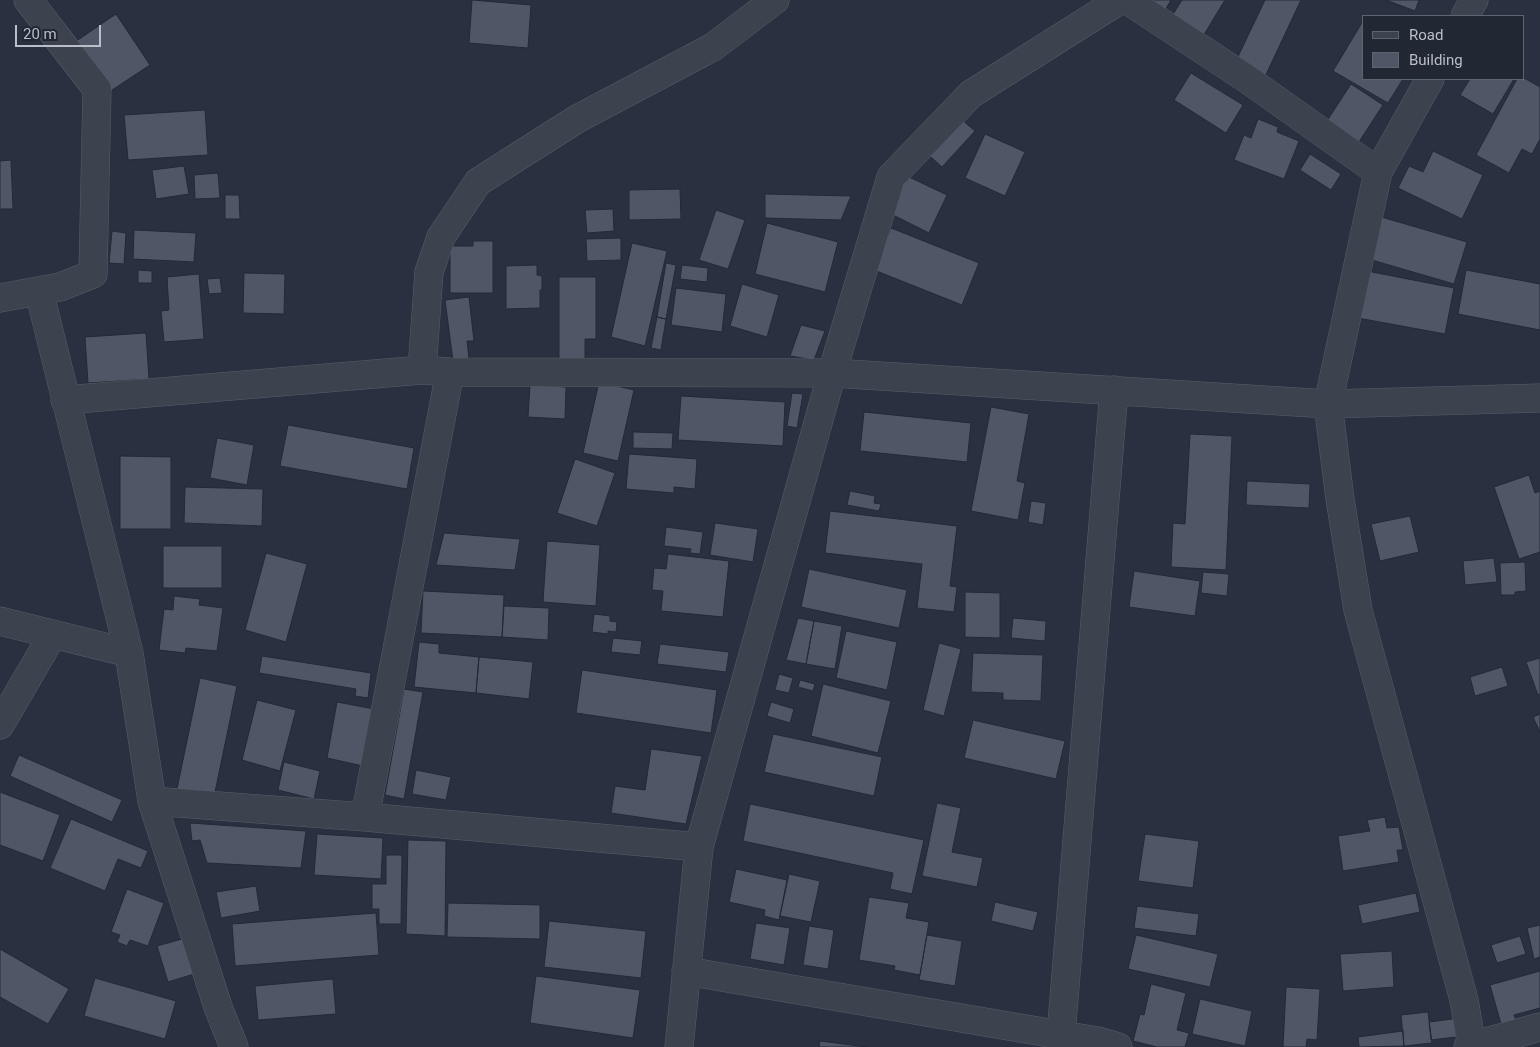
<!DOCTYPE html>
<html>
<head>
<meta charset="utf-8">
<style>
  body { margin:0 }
  #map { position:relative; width:1540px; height:1047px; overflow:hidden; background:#29303f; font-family:Roboto,sans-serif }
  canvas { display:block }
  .legend { position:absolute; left:1362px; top:15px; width:162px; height:65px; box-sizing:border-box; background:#212834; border:1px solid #5e6470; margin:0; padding:6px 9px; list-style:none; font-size:15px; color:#b9bec9 }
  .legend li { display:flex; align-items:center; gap:10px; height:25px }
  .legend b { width:25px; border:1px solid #5e6470 }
  .scale { position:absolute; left:15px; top:25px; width:86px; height:22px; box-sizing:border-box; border:2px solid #b9bec9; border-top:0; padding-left:6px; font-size:15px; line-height:18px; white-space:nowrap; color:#b9bec9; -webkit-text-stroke:4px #212834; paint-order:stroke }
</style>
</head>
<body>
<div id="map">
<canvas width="1540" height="1047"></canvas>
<ul class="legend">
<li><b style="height:6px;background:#3c434f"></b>Road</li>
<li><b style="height:14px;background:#4f5767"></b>Building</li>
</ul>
<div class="scale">20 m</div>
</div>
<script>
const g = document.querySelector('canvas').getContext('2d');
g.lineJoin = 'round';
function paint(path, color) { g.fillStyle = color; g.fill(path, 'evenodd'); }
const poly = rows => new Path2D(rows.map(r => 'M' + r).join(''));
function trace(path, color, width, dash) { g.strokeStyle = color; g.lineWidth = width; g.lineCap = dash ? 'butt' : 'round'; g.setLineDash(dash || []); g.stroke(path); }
const building = poly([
  [472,0,531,5,528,48,469,43,472,0],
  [1140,0,1171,0,1162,15,1140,0],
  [1182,0,1225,0,1202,38,1170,19,1182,0],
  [1265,0,1301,0,1263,81,1233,67,1265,0],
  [1386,0,1419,0,1415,11,1386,0],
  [116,14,150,65,106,94,72,44,116,14],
  [1363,21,1364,22,1364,79,1403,79,1388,103,1333,71,1363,21],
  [1191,73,1243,105,1226,133,1174,100,1191,73],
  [1524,78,1540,87,1540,139,1532,154,1522,149,1509,173,1476,155,1517,79,1524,78],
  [1470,79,1514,79,1493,114,1460,95,1470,79],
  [1351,84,1383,105,1355,148,1323,127,1351,84],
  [205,110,208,155,128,160,124,115,205,110],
  [954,113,975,131,942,167,922,149,954,113],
  [1258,119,1278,127,1277,132,1299,141,1284,179,1234,160,1244,135,1251,138,1258,119],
  [985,134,1025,152,1005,196,965,178,985,134],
  [1433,151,1483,175,1462,219,1398,188,1409,166,1423,172,1433,151],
  [1310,154,1341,174,1331,190,1300,170,1310,154],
  [11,160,13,209,0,209,0,161,11,160],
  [184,166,189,194,156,199,152,170,184,166],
  [218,173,220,198,195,199,194,175,218,173],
  [907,176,947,195,929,233,889,213,907,176],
  [680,189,681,219,629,220,629,190,680,189],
  [765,194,851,196,841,220,765,218,765,194],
  [225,195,239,195,240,219,225,219,225,195],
  [613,209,614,231,587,233,585,210,613,209],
  [716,210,745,220,728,269,699,260,716,210],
  [1378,216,1467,242,1454,284,1365,258,1378,216],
  [767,223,838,242,825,292,755,274,767,223],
  [891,228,979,263,962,305,874,270,891,228],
  [134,230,196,233,194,262,133,259,134,230],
  [112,231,126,233,124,264,109,263,112,231],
  [621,238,621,260,587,261,586,239,621,238],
  [473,241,493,241,493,293,450,293,450,246,473,246,473,241],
  [632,243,667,251,645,346,611,337,632,243],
  [666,263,676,265,666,319,657,317,666,263],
  [537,265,537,275,542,276,542,290,540,290,540,308,506,309,506,266,537,265],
  [682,265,708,268,707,282,680,279,682,265],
  [138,270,152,271,152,283,138,283,138,270],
  [1466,270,1540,284,1540,330,1458,314,1466,270],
  [1367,271,1454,288,1445,334,1358,318,1367,271],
  [244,273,285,274,284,314,243,313,244,273],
  [199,274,204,339,164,342,161,311,169,310,167,277,199,274],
  [559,277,596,277,596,339,585,339,585,360,559,360,559,277],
  [220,278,222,293,209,294,207,279,220,278],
  [742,284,779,295,767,337,730,326,742,284],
  [676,288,726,294,722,332,671,325,676,288],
  [469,297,474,341,467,341,469,359,453,361,445,300,469,297],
  [657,317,666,319,661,350,651,348,657,317],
  [801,325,825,331,814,360,790,356,801,325],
  [146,333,149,379,88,383,85,337,146,333],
  [599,382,634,390,618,461,583,453,599,382],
  [530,385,566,387,565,419,528,417,530,385],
  [792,393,803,394,797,428,787,426,792,393],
  [681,396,785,402,783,446,678,440,681,396],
  [991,407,1029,414,1017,481,1025,483,1018,520,971,511,991,407],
  [864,412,971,423,967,462,860,451,864,412],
  [288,425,414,448,407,489,280,466,288,425],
  [633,432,673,433,672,449,633,448,633,432],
  [1190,434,1232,436,1226,570,1171,567,1173,523,1185,524,1190,434],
  [217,438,254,445,247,485,210,478,217,438],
  [629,454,697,459,695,489,674,487,674,493,626,489,629,454],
  [120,456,171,457,171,529,120,529,120,456],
  [575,459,615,473,597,526,557,513,575,459],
  [1529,475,1535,493,1540,491,1540,552,1519,559,1494,487,1529,475],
  [1247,481,1310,484,1309,508,1246,505,1247,481],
  [185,487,263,489,262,526,184,523,185,487],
  [850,491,875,496,874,503,881,504,879,511,847,505,850,491],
  [1031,501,1046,503,1043,525,1028,522,1031,501],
  [830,511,957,526,950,586,957,587,954,612,917,608,922,564,825,553,830,511],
  [1410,516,1419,552,1380,561,1371,524,1410,516],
  [715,523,758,529,753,562,710,555,715,523],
  [666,527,703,532,700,554,690,553,691,549,664,546,666,527],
  [444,533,520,539,515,570,436,565,444,533],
  [547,541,600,545,596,606,543,602,547,541],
  [163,546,222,546,222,588,163,588,163,546],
  [266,553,307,564,286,642,245,630,266,553],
  [668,554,729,561,723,617,661,611,663,591,652,590,654,568,666,569,668,554],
  [1494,558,1497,582,1465,585,1463,561,1494,558],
  [1525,562,1526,591,1515,592,1515,595,1501,595,1500,563,1525,562],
  [809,569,907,590,899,628,801,607,809,569],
  [1134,571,1200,581,1195,616,1129,607,1134,571],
  [1203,572,1229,574,1227,596,1201,593,1203,572],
  [423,591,504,595,502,637,421,633,423,591],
  [965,592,1000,593,1000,638,965,637,965,592],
  [174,596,200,599,199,605,223,608,217,651,186,648,185,653,159,650,164,609,173,610,174,596],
  [504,606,549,608,548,640,502,637,504,606],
  [594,614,610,616,610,621,617,622,616,632,608,631,608,634,592,632,594,614],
  [798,618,814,621,806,664,786,660,798,618],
  [1013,618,1046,621,1045,641,1011,638,1013,618],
  [814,621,842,626,835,669,806,664,814,621],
  [846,631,897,642,887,690,836,678,846,631],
  [613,638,642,641,640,655,611,652,613,638],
  [419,642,439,644,439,653,479,657,476,693,414,687,419,642],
  [939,643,961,649,944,716,923,710,939,643],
  [660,644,729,652,726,672,657,664,660,644],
  [973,653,1043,655,1041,701,1003,700,1003,693,971,692,973,653],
  [262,656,371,673,368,698,355,696,356,689,259,673,262,656],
  [479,657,533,662,529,699,476,693,479,657],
  [1540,658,1540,694,1538,695,1526,662,1540,658],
  [1502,667,1508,686,1475,696,1470,677,1502,667],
  [582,670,717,690,711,733,576,713,582,670],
  [779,674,793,678,789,693,775,690,779,674],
  [200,678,237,686,214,797,177,789,200,678],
  [800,680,815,684,813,691,798,687,800,680],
  [823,684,891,701,878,753,811,736,823,684],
  [404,689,423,692,404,799,385,795,404,689],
  [257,700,296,710,280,771,242,760,257,700],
  [337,702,374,709,363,766,327,758,337,702],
  [771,702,794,709,790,723,767,716,771,702],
  [1540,714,1540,732,1533,717,1540,714],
  [973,720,1065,741,1056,779,964,758,973,720],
  [773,734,882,757,874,796,764,772,773,734],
  [651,749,702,756,686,824,611,813,615,786,645,790,651,749],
  [19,755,122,800,112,822,10,776,19,755],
  [284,762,320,771,314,799,278,790,284,762],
  [416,770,451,777,446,800,412,794,416,770],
  [0,792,60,815,43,861,0,845,0,792],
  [937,803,961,808,952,852,983,858,977,887,922,876,937,803],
  [750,804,924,840,912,894,890,889,893,873,743,841,750,804],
  [1385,817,1387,828,1399,827,1403,850,1397,850,1399,862,1343,871,1338,836,1370,831,1367,820,1385,817],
  [71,819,148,851,141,868,118,859,105,891,50,868,71,819],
  [190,823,306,831,301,868,207,863,200,840,192,841,190,823],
  [317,834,383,838,381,879,314,875,317,834],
  [1145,834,1199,841,1193,888,1138,881,1145,834],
  [408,840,446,841,445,936,406,934,408,840],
  [386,855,402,855,401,924,379,924,379,909,372,909,372,884,386,884,386,855],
  [736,869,787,880,779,920,764,916,765,910,729,902,736,869],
  [789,874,820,881,811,922,780,916,789,874],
  [256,886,260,911,221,918,216,892,256,886],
  [127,889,164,903,148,946,130,940,127,946,117,942,120,935,111,932,127,889],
  [1416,893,1420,912,1362,924,1358,905,1416,893],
  [869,897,909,903,906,918,929,922,920,975,894,970,895,966,859,960,869,897],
  [995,902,1038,912,1033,931,991,921,995,902],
  [448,903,540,905,540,939,447,937,448,903],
  [1137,906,1199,914,1196,936,1134,928,1137,906],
  [376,913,379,955,235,966,232,924,376,913],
  [549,921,646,931,641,978,544,967,549,921],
  [756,923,790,928,784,965,750,959,756,923],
  [1540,925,1540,957,1534,959,1527,928,1540,925],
  [809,926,834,930,828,969,803,965,809,926],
  [927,935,962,941,955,986,919,980,927,935],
  [1136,935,1218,954,1210,987,1128,969,1136,935],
  [1520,936,1526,954,1497,963,1491,945,1520,936],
  [182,939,194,974,168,982,157,946,182,939],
  [0,949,69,989,48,1024,0,997,0,949],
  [1392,951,1394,987,1343,991,1340,954,1392,951],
  [1540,971,1540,1010,1540,1008,1514,1015,1516,1020,1501,1024,1490,985,1540,971],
  [536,976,640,990,633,1038,530,1023,536,976],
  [95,978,176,1001,165,1039,84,1016,95,978],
  [333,979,336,1014,258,1020,255,986,333,979],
  [1151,984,1186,993,1177,1030,1189,1033,1185,1047,1157,1047,1133,1041,1140,1014,1144,1015,1151,984],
  [1286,987,1320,989,1317,1040,1307,1039,1306,1047,1283,1047,1286,987],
  [1200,999,1252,1011,1245,1046,1192,1034,1200,999],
  [1428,1012,1432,1043,1404,1046,1401,1015,1428,1012],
  [1460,1018,1464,1036,1431,1040,1429,1022,1460,1018],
  [1403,1031,1404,1046,1359,1047,1358,1037,1403,1031],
  [820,1041,867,1047,819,1047,820,1041]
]);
paint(building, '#4f5767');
trace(building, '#232a36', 1);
const minor = poly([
  [1127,0,1247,79,1378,172],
  [1465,16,1474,0],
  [1430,79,1378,172,1328,404,1340,499,1358,610,1464,1000,1472,1047],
  [39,291,129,653,152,801,218,1007,234,1047],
  [0,298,60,287,93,274,97,89,28,0],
  [422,370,429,272,441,237,478,182,577,119,713,47,775,0],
  [65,400,422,370,450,372,832,373,1328,404,1540,398],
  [0,621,129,653],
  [0,725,53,634],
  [152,801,365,817,699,847],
  [365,817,450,372],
  [686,971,1061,1035,1098,1041,1118,1047],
  [1061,1035,1114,390],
  [679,1047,699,847,832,373,891,177,971,94,1120,0],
  [1468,1047,1540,1027]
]);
trace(minor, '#575e69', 29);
trace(minor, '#3c434f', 28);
</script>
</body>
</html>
